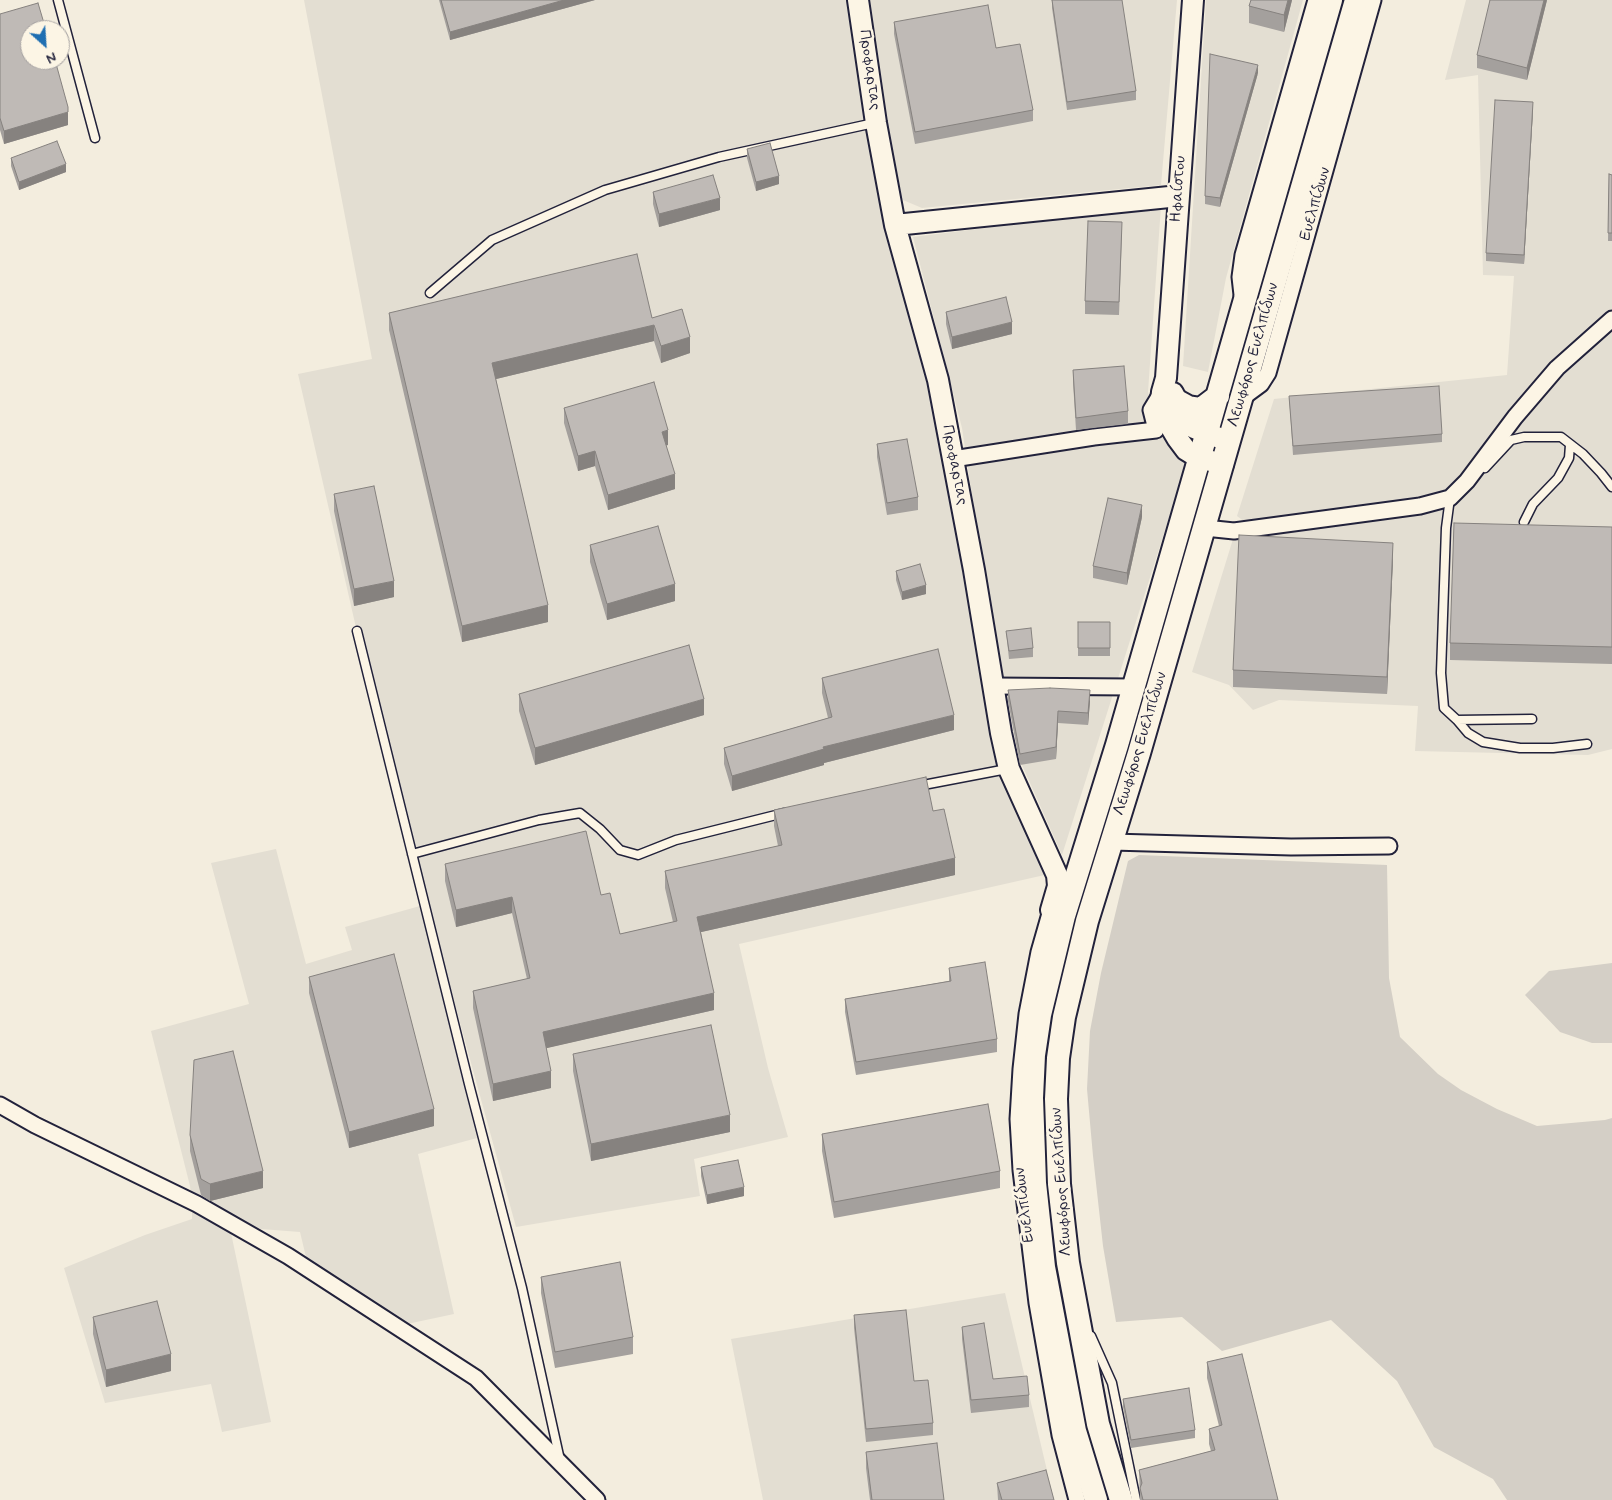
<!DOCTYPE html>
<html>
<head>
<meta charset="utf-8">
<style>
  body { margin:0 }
  #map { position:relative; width:1612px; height:1500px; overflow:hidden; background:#f3edde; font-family:Mynerve,sans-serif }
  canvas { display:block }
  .north { position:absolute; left:20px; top:20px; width:50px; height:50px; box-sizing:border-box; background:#fcf5e5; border:1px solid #a5a1a1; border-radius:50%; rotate:154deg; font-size:14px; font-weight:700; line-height:20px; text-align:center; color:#22223b }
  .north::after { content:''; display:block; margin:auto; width:18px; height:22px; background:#1f6fb2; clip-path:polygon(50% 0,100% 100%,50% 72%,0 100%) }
</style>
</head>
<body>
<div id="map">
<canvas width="1612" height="1500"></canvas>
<div class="north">N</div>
</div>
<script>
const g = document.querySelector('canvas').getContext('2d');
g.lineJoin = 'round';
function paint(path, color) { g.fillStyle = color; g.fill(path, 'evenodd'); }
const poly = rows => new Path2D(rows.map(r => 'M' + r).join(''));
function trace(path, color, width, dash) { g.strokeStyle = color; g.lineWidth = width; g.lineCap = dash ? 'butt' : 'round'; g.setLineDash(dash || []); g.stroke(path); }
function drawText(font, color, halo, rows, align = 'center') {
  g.font = font + ' Mynerve,sans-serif'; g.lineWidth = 5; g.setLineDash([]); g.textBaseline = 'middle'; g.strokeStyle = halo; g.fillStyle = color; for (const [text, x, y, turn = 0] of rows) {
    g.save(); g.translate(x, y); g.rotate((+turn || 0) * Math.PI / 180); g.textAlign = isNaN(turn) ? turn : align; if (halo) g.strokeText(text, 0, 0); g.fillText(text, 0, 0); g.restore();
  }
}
paint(poly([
  [304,0,851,0,865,118,889,228,932,380,992,739,1049,874,739,944,768,1068,788,1137,694,1159,700,1196,516,1227,408,833,403,833,298,374,372,359],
  [867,0,1177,0,1161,185,922,208,903,200,890,174],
  [1206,0,1303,0,1226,278,1208,372,1183,366],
  [1466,0,1612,0,1612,311,1551,368,1460,482,1448,492,1249,525,1237,516,1274,399,1507,375,1514,276,1483,275,1478,75,1445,80],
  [1161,206,1148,392,1158,429,1186,464,1062,855,1022,765,990,619,962,428,913,237],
  [1612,331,1612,749,1588,755,1415,751,1418,706,1279,700,1253,710,1229,685,1192,672,1233,539,1433,506,1573,363],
  [276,849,306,964,352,950,345,927,420,906,477,1138,418,1154,454,1314,407,1324,306,1257,300,1232,261,1229,191,1196,190,1186,151,1031,249,1004,211,863],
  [192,1212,231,1233,271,1422,222,1432,211,1384,105,1403,64,1268,145,1235,192,1219],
  [1005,1293,1054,1500,763,1500,731,1339]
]), '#e3ded2');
paint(poly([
  [1139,855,1387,865,1389,978,1400,1037,1438,1074,1461,1090,1497,1109,1537,1126,1605,1120,1612,1118,1612,1500,1507,1500,1493,1479,1434,1447,1397,1381,1331,1320,1222,1351,1182,1317,1116,1322,1103,1246,1093,1156,1087,1089,1090,1031,1101,973,1128,861],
  [1612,963,1612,1043,1592,1043,1560,1032,1525,995,1549,971]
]), '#d4cfc6');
const lane = poly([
  [58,0,95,138],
  [430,293,492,240,605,190,719,157,874,123],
  [1485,468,1511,440,1524,437,1561,437,1583,454,1601,473,1612,487],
  [1450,498,1446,528,1441,673,1444,708,1457,720,1532,719],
  [1524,522,1533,504,1558,478,1569,458,1570,445],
  [357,631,469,1084,522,1288,560,1460],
  [1457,720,1468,733,1483,742,1520,748,1553,748,1587,744],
  [918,786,1007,769],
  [412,854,539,820,580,813,600,829,620,850,638,855,676,840,784,813],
  [1091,1336,1112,1383,1136,1500]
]);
const street = poly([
  [1242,295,1240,277,1243,255,1316,0],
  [1242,398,1261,384,1268,373,1373,0],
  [953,459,1094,437,1156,430,1151,410,1162,392],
  [1205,528,1234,531,1420,506,1450,498,1467,481,1515,417,1557,368,1612,319],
  [993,686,1133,687],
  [1112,842,1291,847,1389,846],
  [1051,910,1039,952,1027,1014,1021,1069,1018,1119,1021,1170,1037,1303,1060,1435,1077,1500],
  [0,1105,35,1125,197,1204,288,1256,476,1378,597,1500]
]);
const secondary = poly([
  [858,0,876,123,895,225,938,380,974,570,1001,733,1009,769,1057,875,1058,886,1051,910,1064,916],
  [1193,0,1166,378,1162,392,1161,401,1167,421,1177,438,1186,450,1199,458,1223,464],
  [895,225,1179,196],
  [1173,393,1186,418,1194,428,1222,439]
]);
const primary = poly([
  [1177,401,1188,407,1201,409,1218,396],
  [1096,1500,1075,1431,1044,1267,1035,1183,1032,1098,1034,1055,1040,1015,1064,916,1117,745,1331,0],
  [1121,1500,1098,1424,1068,1263,1059,1184,1056,1099,1058,1058,1064,1017,1087,921,1139,753,1356,0]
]);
trace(lane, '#22223b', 11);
trace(street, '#22223b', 19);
trace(secondary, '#22223b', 24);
trace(primary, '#22223b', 26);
trace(lane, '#fcf5e5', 8);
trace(street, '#fcf5e5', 15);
trace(secondary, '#fcf5e5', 20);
trace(primary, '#fcf5e5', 22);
paint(poly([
  [439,0,595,0,450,40],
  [1052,0,1136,91,1136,100,1067,110,1052,8],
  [1292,0,1284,32,1249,23,1249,6],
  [1547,0,1527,80,1477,68,1477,55],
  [0,14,68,125,4,144,0,130],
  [894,22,996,48,1033,110,1033,121,915,144,894,34],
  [1258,73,1220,207,1205,204,1205,196],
  [1533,110,1524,264,1486,261,1486,253],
  [747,149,779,184,756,191,747,158],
  [11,158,66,172,19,190,11,166],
  [1609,174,1612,175,1612,241,1608,241],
  [653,192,720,210,659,227,653,204],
  [1122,234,1119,315,1085,314,1085,301],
  [946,312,1012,334,952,349,946,324],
  [389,313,652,318,690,353,661,363,654,341,496,379,548,622,462,642,389,330],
  [1073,370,1128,411,1128,424,1076,430,1073,382],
  [1289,396,1442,434,1442,442,1293,455],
  [564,408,668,445,666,445,675,489,608,510,595,466,578,471,564,423],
  [877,444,918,497,918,510,887,515,877,457],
  [334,494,394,597,354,606,334,511],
  [1142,517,1127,585,1093,578,1093,566],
  [1612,527,1612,664,1450,660,1450,643],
  [590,545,675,601,607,620,590,562],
  [1393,559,1387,694,1233,687,1233,670],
  [896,571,926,594,902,600,896,580],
  [1078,622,1110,622,1110,656,1078,656],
  [1006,631,1033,648,1033,657,1009,659],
  [822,678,954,730,824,763,824,765,732,791,724,764,724,748,828,718,822,693],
  [1008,690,1090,701,1088,725,1058,723,1056,759,1020,765,1008,701],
  [519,694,704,715,535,765,519,711],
  [774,810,933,811,955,875,701,932,714,1010,546,1048,551,1088,493,1101,473,1008,473,991,527,979,512,913,456,927,445,881,445,864,601,895,620,934,673,922,665,888,665,871,778,846,774,826],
  [949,968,997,1039,997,1052,856,1075,845,1012,845,999,949,981],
  [309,977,434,1126,349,1148,309,993],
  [573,1054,730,1132,591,1161,573,1071],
  [822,1134,1000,1171,1000,1188,834,1218,822,1151],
  [190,1135,263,1188,210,1201,201,1195,190,1151],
  [701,1167,744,1196,707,1204,701,1176],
  [541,1277,633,1337,633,1354,555,1368,541,1293],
  [854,1315,914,1381,933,1423,933,1435,866,1442,854,1328],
  [93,1317,171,1371,106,1387,93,1334],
  [962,1327,993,1379,1029,1395,1029,1407,971,1413,962,1339],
  [1207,1362,1278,1500,1140,1500,1139,1470,1211,1451,1209,1444,1209,1429,1219,1426,1207,1378],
  [1123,1399,1195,1430,1195,1438,1131,1448,1123,1407],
  [866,1452,944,1500,870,1500,866,1468],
  [997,1483,1054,1500,998,1500]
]), '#a4a09d');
paint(poly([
  [564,0,595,0,450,40,450,32],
  [1288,0,1292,0,1284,32,1284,15],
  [1544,0,1547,0,1527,80,1527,68],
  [1258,65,1258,73,1220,207,1220,198],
  [1533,102,1533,110,1524,264,1524,255],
  [68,112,68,125,4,144,4,131],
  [66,164,66,172,19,190,19,182],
  [779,176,779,184,756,191,756,182],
  [720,198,720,210,659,227,659,214],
  [1012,322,1012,334,952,349,952,337],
  [654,325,654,341,492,380,492,363],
  [690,337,690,353,661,363,661,346],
  [668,430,668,445,662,447,662,432],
  [595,451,595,466,578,471,578,456],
  [675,474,675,489,608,510,608,495],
  [1142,505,1142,517,1127,585,1127,573],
  [1393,543,1393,559,1387,694,1387,677],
  [394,581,394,597,354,606,354,589],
  [675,584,675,601,607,620,607,604],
  [926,585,926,594,902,600,902,592],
  [548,605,548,622,462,642,462,626],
  [1090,690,1090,701,1088,725,1088,713],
  [704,699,704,715,535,765,535,748],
  [1058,711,1058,723,1056,759,1056,747],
  [954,715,954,730,824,763,824,765,732,791,732,776,823,747],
  [955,858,955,875,697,933,697,917],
  [512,897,512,913,456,927,456,910],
  [714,993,714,1010,543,1049,543,1032],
  [551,1071,551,1088,493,1101,493,1084],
  [434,1109,434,1126,349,1148,349,1132],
  [730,1115,730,1132,591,1161,591,1144],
  [263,1171,263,1188,210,1201,210,1184],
  [744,1187,744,1196,707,1204,707,1195],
  [171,1354,171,1371,106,1387,106,1370]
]), '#86827f');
const building = poly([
  [441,0,564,0,450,32,441,0],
  [1052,0,1122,0,1136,91,1067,102,1052,0],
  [1251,0,1288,0,1284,15,1249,6,1251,0],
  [1490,0,1544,0,1527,68,1477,55,1490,0],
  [38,3,46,30,30,30,30,60,55,60,68,107,68,112,4,131,0,118,0,14,38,3],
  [988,5,996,48,1020,44,1033,110,915,132,894,22,988,5],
  [1210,54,1258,65,1220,198,1205,196,1210,54],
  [1495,100,1533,102,1524,255,1486,253,1495,100],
  [57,141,66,164,19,182,11,158,57,141],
  [770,143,779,176,756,182,747,149,770,143],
  [1609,174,1612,175,1612,233,1608,233,1609,174],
  [713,175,720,198,659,214,653,192,713,175],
  [1088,221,1122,222,1119,302,1085,301,1088,221],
  [637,254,652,318,682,309,690,337,661,346,654,325,492,363,548,605,462,626,389,313,637,254],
  [1006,297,1012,322,952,337,946,312,1006,297],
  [1124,366,1128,411,1076,418,1073,370,1124,366],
  [654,382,668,430,662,432,675,474,608,495,595,451,578,456,564,408,654,382],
  [1439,386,1442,434,1293,446,1289,396,1439,386],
  [907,439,918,497,887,503,877,444,907,439],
  [374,486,394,581,354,589,334,494,374,486],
  [1108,498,1142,505,1127,573,1093,566,1108,498],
  [1454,523,1612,527,1612,647,1450,643,1454,523],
  [658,526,675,584,607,604,590,545,658,526],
  [1239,535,1393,543,1387,677,1233,670,1239,535],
  [920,564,926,585,902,592,896,571,920,564],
  [1078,622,1110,622,1110,648,1078,648,1078,622],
  [1031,628,1033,648,1009,651,1006,631,1031,628],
  [689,645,704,699,535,748,519,694,689,645],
  [938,649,954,715,823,747,824,749,732,776,724,748,832,717,822,678,938,649],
  [1050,688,1090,690,1088,713,1058,711,1056,747,1020,754,1008,690,1050,688],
  [926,777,933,811,944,809,955,858,697,917,714,993,543,1032,551,1071,493,1084,473,991,530,978,512,897,456,910,445,864,586,831,601,895,610,893,620,934,677,921,665,871,782,845,774,810,926,777],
  [394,954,434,1109,349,1132,309,977,394,954],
  [985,962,997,1039,856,1062,845,999,951,981,949,968,985,962],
  [711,1025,730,1115,591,1144,573,1054,711,1025],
  [233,1051,263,1171,210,1184,201,1179,190,1135,194,1060,233,1051],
  [988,1104,1000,1171,834,1202,822,1134,988,1104],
  [738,1160,744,1187,707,1195,701,1167,738,1160],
  [620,1262,633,1337,555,1352,541,1277,620,1262],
  [157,1301,171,1354,106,1370,93,1317,157,1301],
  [906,1310,914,1381,928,1380,933,1423,866,1429,854,1315,906,1310],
  [984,1323,993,1379,1027,1376,1029,1395,971,1400,962,1327,984,1323],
  [1242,1354,1278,1500,1143,1500,1140,1488,1142,1483,1139,1470,1215,1450,1209,1429,1222,1425,1207,1362,1242,1354],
  [1189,1388,1195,1430,1131,1440,1123,1399,1189,1388],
  [937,1443,944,1500,872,1500,866,1452,937,1443],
  [1046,1470,1054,1500,1002,1500,997,1483,1046,1470]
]);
paint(building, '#bfbab6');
trace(building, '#86827f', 1);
drawText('16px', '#22223b', '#fcf5e5', [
  ["Προφαρτας",869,70,82],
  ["Ηφαίστου",1179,189,-86],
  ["Ευελπίδων",1316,204,-74],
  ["Λεωφόρος Ευελπίδων",1254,355,-74],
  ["Προφαρτας",954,465,79],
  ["Λεωφόρος Ευελπίδων",1141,744,-73],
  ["Λεωφόρος Ευελπίδων",1062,1182,-94],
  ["Ευελπίδων",1025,1205,-97]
]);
</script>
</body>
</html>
